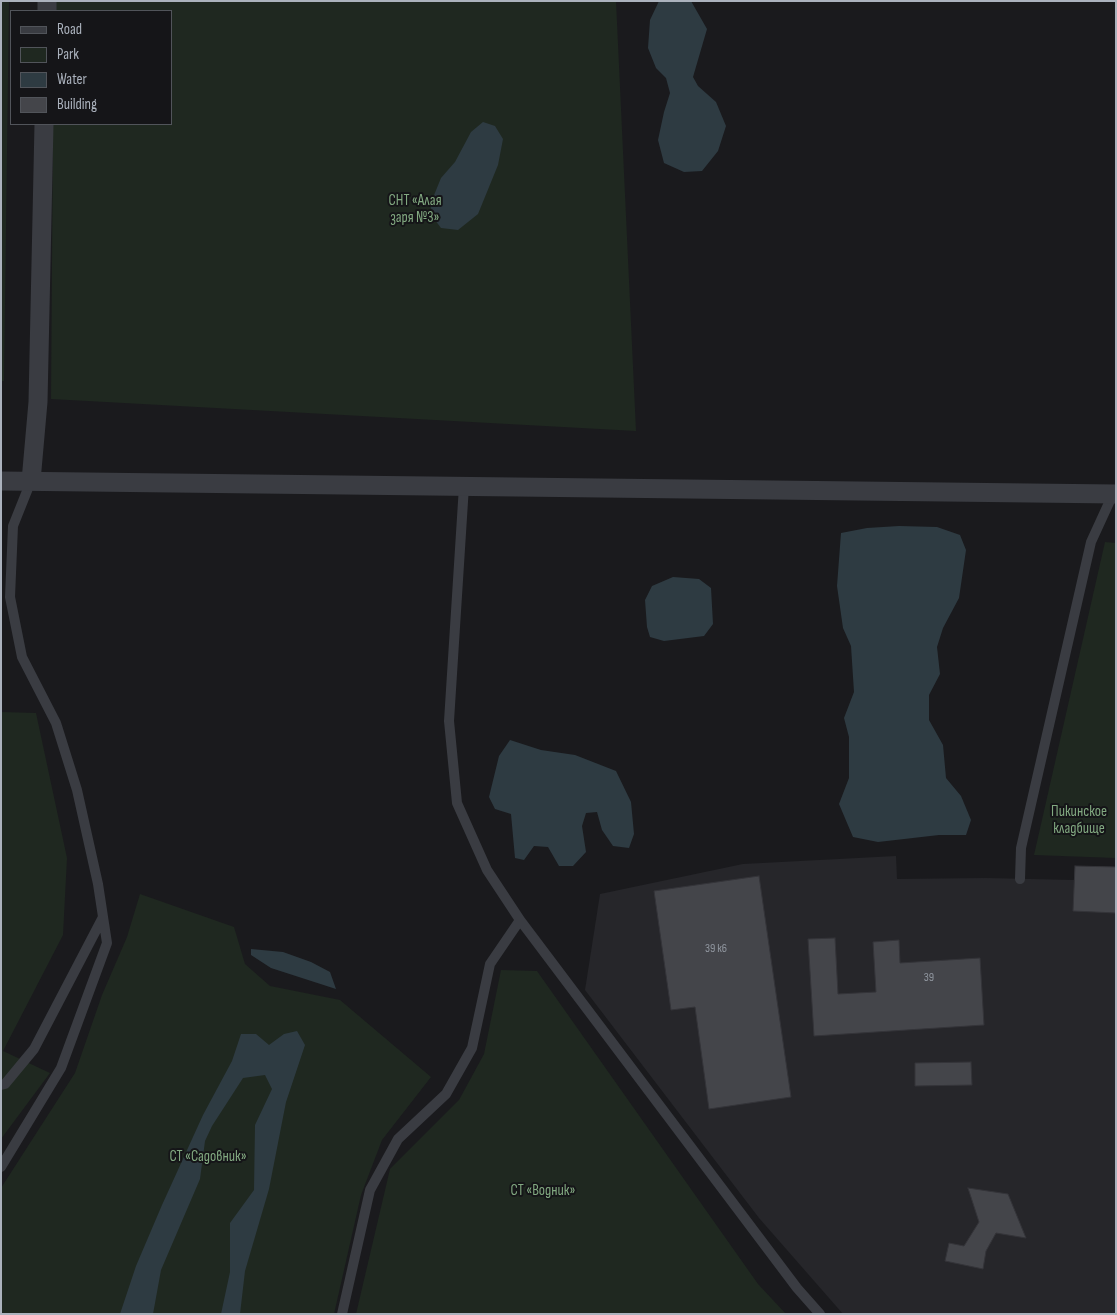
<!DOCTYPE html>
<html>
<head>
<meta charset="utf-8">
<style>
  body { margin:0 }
  #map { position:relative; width:1117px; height:1315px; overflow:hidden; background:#1a1a1d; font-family:"Sofia Sans Condensed",sans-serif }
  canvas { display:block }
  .frame { position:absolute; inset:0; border:2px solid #abb2bd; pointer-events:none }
  .legend { position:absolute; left:10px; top:10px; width:162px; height:115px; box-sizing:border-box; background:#151518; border:1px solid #51545a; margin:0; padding:6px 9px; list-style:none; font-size:15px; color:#abb2bd }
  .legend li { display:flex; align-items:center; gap:10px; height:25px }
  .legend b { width:25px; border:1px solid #51545a }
</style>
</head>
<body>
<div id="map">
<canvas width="1117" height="1315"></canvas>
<div class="frame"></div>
<ul class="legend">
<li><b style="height:6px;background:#3a3c42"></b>Road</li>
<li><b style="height:14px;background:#1f2820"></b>Park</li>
<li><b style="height:14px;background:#2e3b42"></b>Water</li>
<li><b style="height:14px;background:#44454a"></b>Building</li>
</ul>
</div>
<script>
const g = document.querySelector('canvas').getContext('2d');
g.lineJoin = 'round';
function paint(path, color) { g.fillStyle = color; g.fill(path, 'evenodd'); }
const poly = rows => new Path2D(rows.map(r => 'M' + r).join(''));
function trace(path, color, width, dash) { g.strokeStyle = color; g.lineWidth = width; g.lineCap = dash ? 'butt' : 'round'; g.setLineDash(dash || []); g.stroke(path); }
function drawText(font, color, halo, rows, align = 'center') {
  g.font = font + ' "Sofia Sans Condensed",sans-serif'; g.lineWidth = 4; g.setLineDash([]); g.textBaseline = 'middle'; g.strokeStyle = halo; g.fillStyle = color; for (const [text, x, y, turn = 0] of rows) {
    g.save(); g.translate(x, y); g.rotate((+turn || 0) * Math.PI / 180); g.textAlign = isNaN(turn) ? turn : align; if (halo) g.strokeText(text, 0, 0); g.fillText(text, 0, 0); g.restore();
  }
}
paint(poly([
  [896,856,897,879,986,878,1074,880,1075,866,1116,867,1116,1314,843,1314,759,1218,585,990,600,894,743,864]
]), '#26262a');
paint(poly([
  [1,1,9,1,4,381,1,381],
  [54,1,616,1,636,431,51,399,53,124,171,124,171,11,54,11],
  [1105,542,1116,543,1116,858,1034,855],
  [1,712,36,713,67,858,63,935,3,1051,50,1073,1,1139],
  [140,894,234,927,245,964,270,986,340,1000,431,1077,382,1140,361,1195,334,1314,1,1314,1,1188,75,1073,102,995,127,937],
  [501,970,537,971,758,1284,786,1314,356,1314,390,1169,459,1100,484,1054]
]), '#1f2820');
paint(poly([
  [659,1,691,1,707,29,693,77,698,86,716,102,726,126,718,151,702,171,684,172,664,163,658,140,664,112,670,93,666,78,656,68,648,48,650,20],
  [483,122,495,126,503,139,498,165,478,214,458,230,441,228,435,220,430,205,441,178,455,162,471,132],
  [899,526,937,527,960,535,966,550,959,598,943,628,937,647,940,674,929,695,929,720,943,745,946,778,961,796,971,820,966,835,939,835,878,842,853,837,839,804,849,778,849,737,844,718,854,692,851,646,843,628,837,586,841,533,867,528],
  [673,577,699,579,711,588,713,624,704,636,664,641,650,637,647,627,645,600,652,586],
  [510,740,541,750,575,755,616,771,631,802,634,834,629,848,613,846,602,830,597,812,586,813,582,826,586,852,573,866,559,866,548,847,534,846,524,860,515,858,511,814,495,809,489,797,499,756],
  [251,949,283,952,311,962,330,972,336,989,271,968,251,955],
  [297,1031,305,1045,286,1102,269,1189,245,1271,240,1314,221,1314,230,1272,230,1223,254,1190,255,1125,272,1089,265,1075,243,1078,212,1126,205,1141,200,1179,161,1270,153,1314,120,1314,136,1266,162,1205,203,1115,232,1061,241,1034,256,1034,269,1045,284,1034]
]), '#2e3b42');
const building = poly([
  [1075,866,1116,867,1116,913,1073,911,1075,866],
  [759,876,791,1097,709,1109,695,1007,671,1010,654,891,759,876],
  [835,938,838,994,876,992,873,942,899,940,900,963,980,958,984,1025,814,1036,808,939,835,938],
  [971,1062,972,1085,915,1086,915,1063,971,1062],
  [968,1188,1008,1194,1026,1238,996,1233,986,1251,983,1269,945,1261,949,1243,964,1246,979,1222,968,1188]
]);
paint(building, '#44454a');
trace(building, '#343439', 1);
trace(poly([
  [464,486,449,721,457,803,487,870,520,920,797,1288,820,1314],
  [1020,879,1021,848,1091,542,1113,494],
  [1,1085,5,1084,34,1049,103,917],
  [1,1167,61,1068,107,943,98,884,77,790,56,723,22,657,10,597,13,526,31,481],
  [342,1314,370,1190,398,1139,446,1094,472,1048,490,964,520,920]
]), '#3a3c42', 10);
trace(poly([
  [47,11,47,1],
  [1,481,1116,494],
  [31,481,38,402,44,124]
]), '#3a3c42', 19);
drawText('12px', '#9197a0', null, [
  ["39 к6",716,949],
  ["39",929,978]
]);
drawText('15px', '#82a981', '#151518', [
  ["СНТ «Алая",415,201],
  ["заря №3»",415,218],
  ["Пикинское",1079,812],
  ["кладбище",1079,829],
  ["СТ «Садовник»",208,1157],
  ["СТ «Водник»",543,1191]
]);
</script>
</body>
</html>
